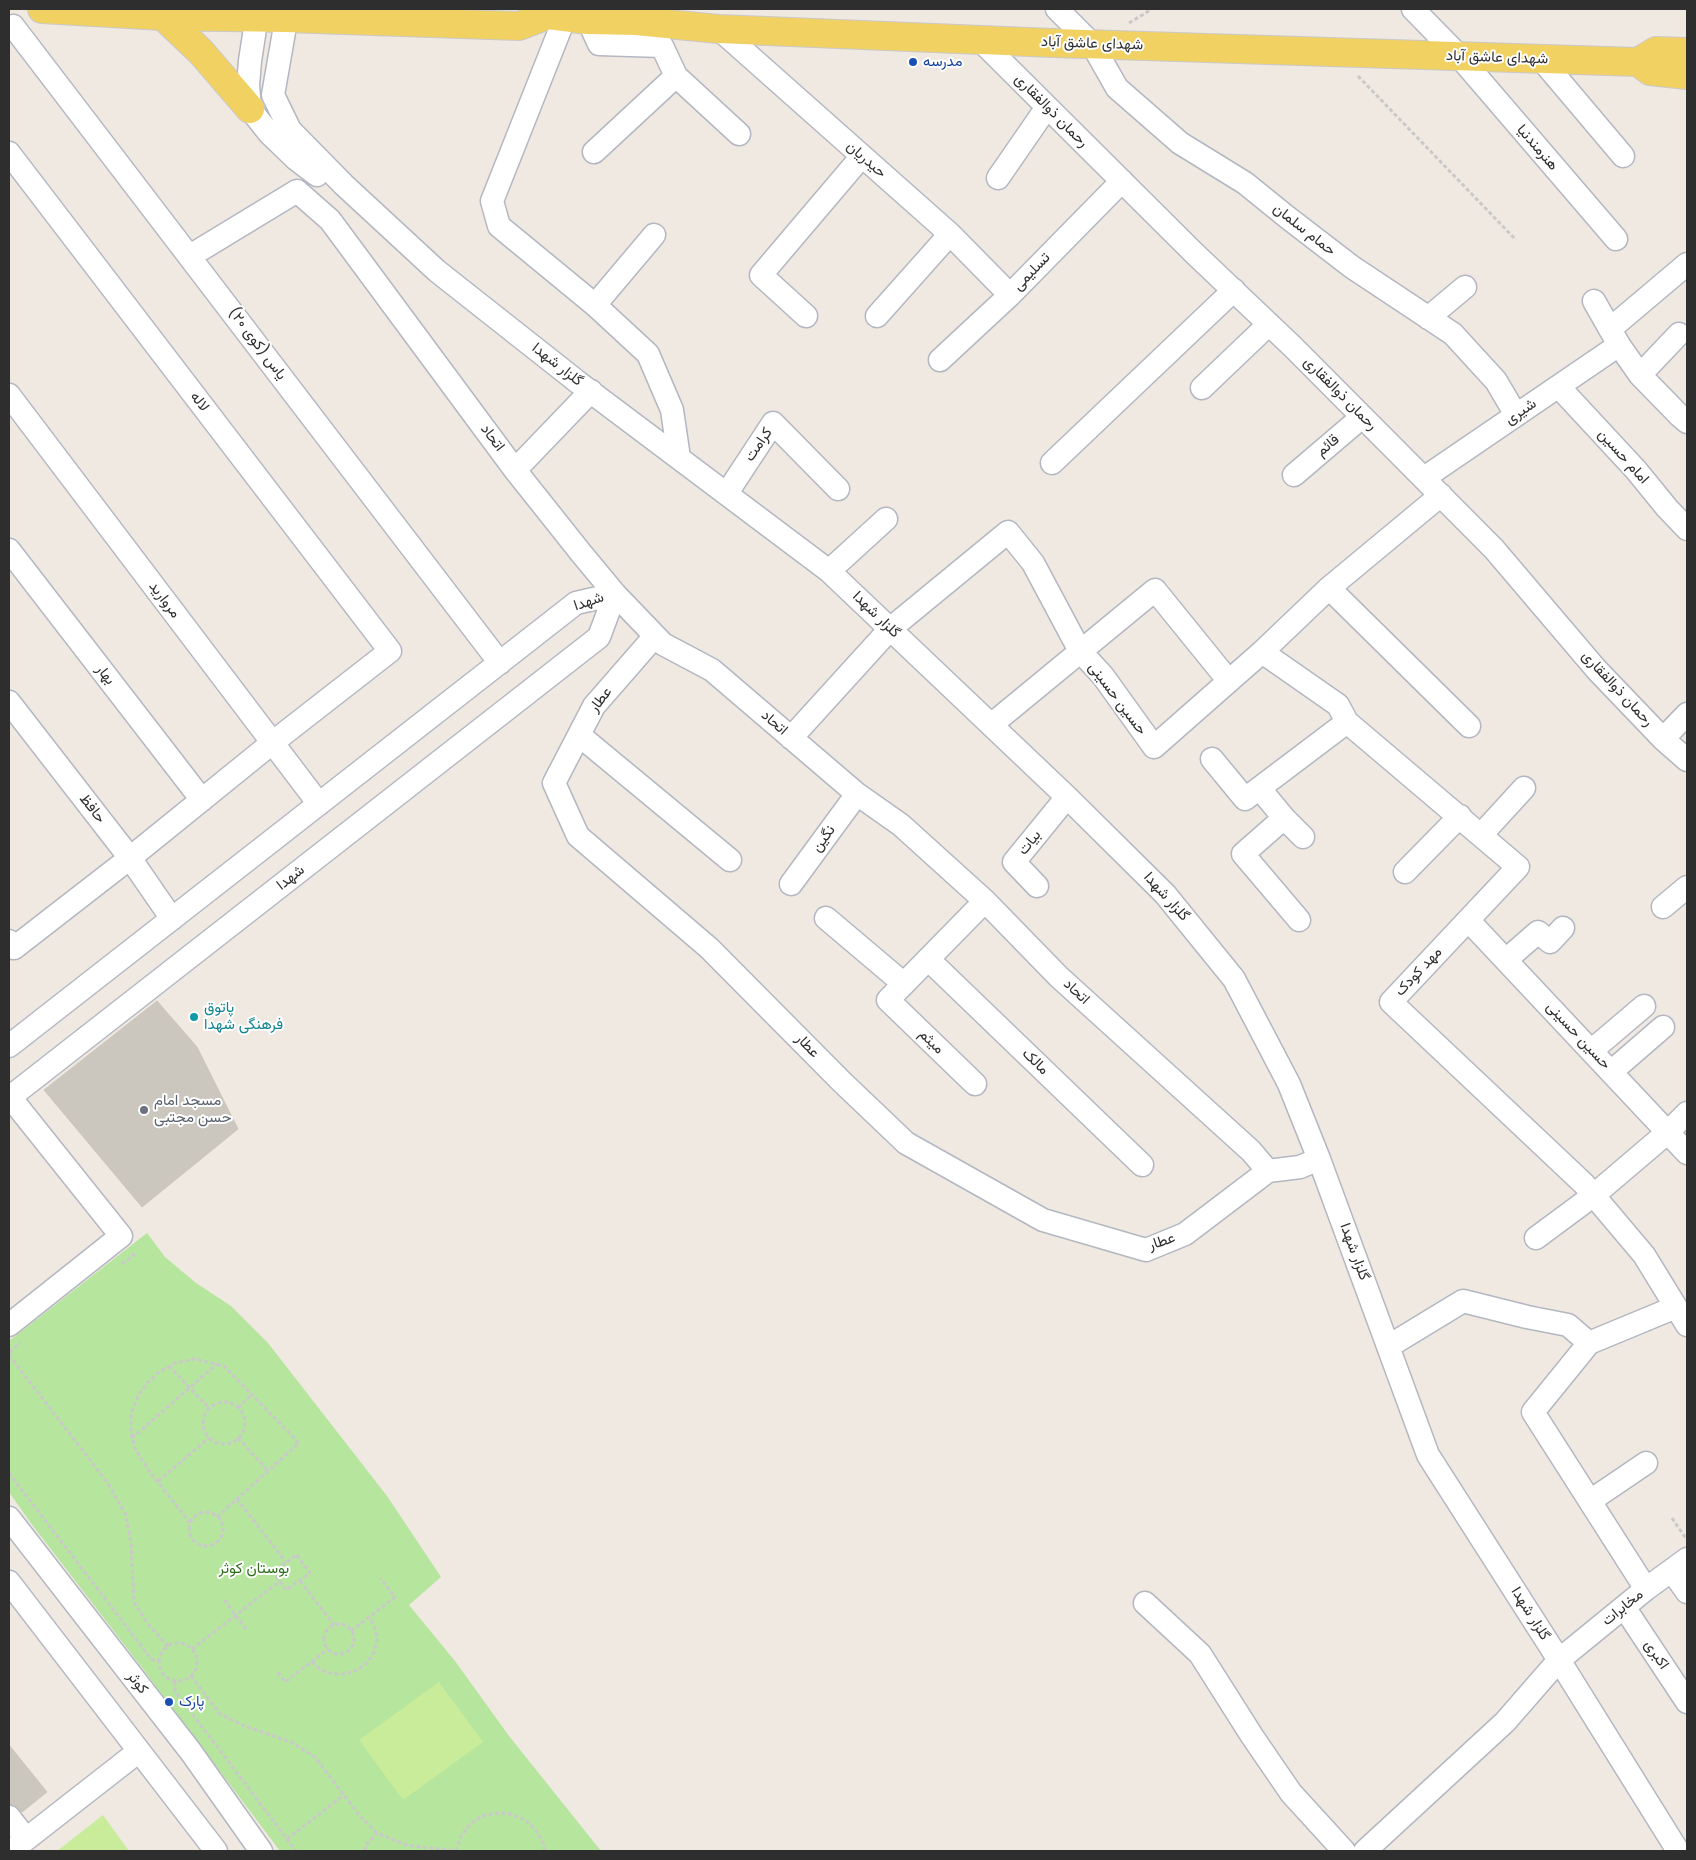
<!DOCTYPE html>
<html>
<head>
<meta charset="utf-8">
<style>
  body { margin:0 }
  #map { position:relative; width:1696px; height:1860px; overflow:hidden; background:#efe9e1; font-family:Poppins,sans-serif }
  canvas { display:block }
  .frame { position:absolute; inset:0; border:10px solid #2e2e2e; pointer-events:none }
</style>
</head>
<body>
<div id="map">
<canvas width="1696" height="1860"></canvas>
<div class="frame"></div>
</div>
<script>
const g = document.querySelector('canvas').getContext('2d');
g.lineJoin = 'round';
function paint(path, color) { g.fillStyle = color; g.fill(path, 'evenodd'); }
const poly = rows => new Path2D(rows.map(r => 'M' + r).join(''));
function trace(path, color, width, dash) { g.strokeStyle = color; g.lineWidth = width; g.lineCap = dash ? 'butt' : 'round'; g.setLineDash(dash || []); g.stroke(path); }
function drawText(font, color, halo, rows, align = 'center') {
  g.font = font + ' Poppins,Vazirmatn,sans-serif'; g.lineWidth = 4; g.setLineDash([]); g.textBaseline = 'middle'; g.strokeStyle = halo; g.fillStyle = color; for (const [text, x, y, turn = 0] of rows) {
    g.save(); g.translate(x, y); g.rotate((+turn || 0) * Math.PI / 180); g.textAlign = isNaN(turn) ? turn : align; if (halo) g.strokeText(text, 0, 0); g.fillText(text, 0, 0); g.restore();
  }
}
paint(poly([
  [147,1233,165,1257,196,1283,231,1306,268,1343,387,1496,441,1577,409,1605,455,1661,509,1736,601,1851,280,1851,143,1669,30,1522,9,1492,9,1341]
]), '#b6e59e');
paint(poly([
  [439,1682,483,1742,403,1800,359,1740],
  [103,1815,129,1851,57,1851]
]), '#c9ec9a');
const building = poly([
  [157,1001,197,1047,238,1129,142,1207,44,1090,157,1001],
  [9,1745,47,1792,22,1812,14,1805,9,1804,9,1745]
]);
paint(building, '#cbc7bf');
trace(building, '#cbc5ba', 1);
const minor = poly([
  [258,9,250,61,248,85,250,109,269,133,296,159,317,175],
  [288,9,273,95,290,130,344,185,437,271,579,383,829,571,1067,797,1165,894,1234,979,1289,1084,1319,1159,1428,1455,1559,1660,1678,1851],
  [1057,9,1092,44,1117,88,1180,143,1245,183,1287,217,1352,267,1453,334,1496,381,1516,415],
  [1413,9,1459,56,1616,239],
  [565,17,492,201,499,226,595,305,648,354,672,410,679,458],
  [588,20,599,44,662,46,676,76,739,134],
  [13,26,500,663],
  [719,29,950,234,1010,295],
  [980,40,1194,253,1293,347,1494,549,1596,669,1663,739,1687,760],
  [1541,59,1623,156],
  [594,152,676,76],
  [9,153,390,651,272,743,130,858,14,948,9,941],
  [998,178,1047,107],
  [190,256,297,191,330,220,515,470,581,553,615,594,663,644,712,670,857,794,901,825,985,901,1059,977,1251,1151,1268,1171,1300,1167,1319,1159],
  [1594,301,1619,345,1640,375,1680,416,1687,422],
  [595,305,654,235],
  [806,316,761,275,862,156],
  [877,316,950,234],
  [1428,318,1465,287],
  [1610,329,1687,264],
  [940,360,1010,295,1122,181],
  [1640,375,1679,334],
  [1559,387,1636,470,1667,508,1687,529],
  [1202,388,1269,324],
  [9,395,319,804],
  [1052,463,1234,290],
  [515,470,591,391],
  [1294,475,1362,417],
  [1424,478,1619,345],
  [727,493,773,423,838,489],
  [9,550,202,800],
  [829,571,886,519],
  [1329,588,1469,726],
  [655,636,594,706,554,783,578,836,709,948,842,1082,906,1143,1043,1220,1146,1250,1185,1234,1268,1171],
  [1262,652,1338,705,1347,722,1518,867,1391,1002,1584,1184,1644,1255,1687,1325],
  [9,702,130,858,172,919],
  [991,725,1155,590,1228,680],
  [579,735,730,860],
  [791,738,890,629,1008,532,1033,563,1080,651,1103,676,1154,747,1262,652,1329,588,1441,495],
  [1663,739,1687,714],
  [1212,759,1245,799,1347,722],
  [1260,789,1284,818,1303,837],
  [1284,818,1243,854,1299,920],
  [1481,835,1524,788],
  [1405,872,1460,816],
  [791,884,857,794],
  [1037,886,1014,862,1067,797],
  [1663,907,1687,887],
  [826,918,904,984],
  [1468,920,1687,1153],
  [929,960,1142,1165],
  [1506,960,1538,932,1550,942,1563,928],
  [9,1046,576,603,615,594,599,637,9,1098],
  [1591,1051,1644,1006],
  [1611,1072,1663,1027],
  [975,1084,888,1000,985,901],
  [1536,1238,1594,1195,1668,1132,1687,1113],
  [9,1325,121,1236,10,1097],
  [1589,1343,1533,1412,1646,1589],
  [1389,1346,1463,1301,1527,1317,1568,1325,1589,1343,1676,1307],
  [1590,1501,1646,1463],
  [9,1518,191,1752,261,1851],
  [1672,1571,1687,1592],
  [9,1582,216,1851],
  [1145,1603,1200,1654,1252,1736,1291,1793,1344,1851],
  [1624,1607,1687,1702],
  [9,1817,26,1839],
  [11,1851,139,1751],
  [1365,1851,1505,1722,1559,1660,1646,1589,1687,1559]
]);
const major = poly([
  [42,9,163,16,286,18,519,26,548,15],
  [536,9,548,15,588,20,636,21,719,29,1053,43,1638,62,1656,51,1687,52],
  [163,16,201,52,250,109],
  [1638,62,1650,71,1687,75]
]);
trace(minor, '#b4b7c1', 25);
trace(major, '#c9c9c9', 30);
trace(poly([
  [1129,23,1152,9],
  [1358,76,1516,240],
  [122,1264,134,1255,132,1252],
  [9,1352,20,1343],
  [9,1355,107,1482,126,1515,131,1543,134,1602,148,1624,168,1646],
  [169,1366,209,1408],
  '203 1423a21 21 0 1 1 42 0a21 21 0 1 1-42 0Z',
  [238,1408,252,1394],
  [132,1438,217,1364],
  [238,1438,268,1471],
  [9,1473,151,1659,159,1662],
  [158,1481,209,1438],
  [237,1499,286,1562],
  '189 1529a17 17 0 1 1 34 0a17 17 0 1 1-34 0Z',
  [1672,1518,1687,1540],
  [190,1523,149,1471,135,1449,131,1432,131,1414,138,1396,147,1383,159,1372,175,1363,194,1359,224,1366,299,1443,217,1517],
  [297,1555,310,1573,286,1590,273,1572,297,1555],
  [300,1581,334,1625],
  [224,1600,246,1629],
  '324 1639a15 15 0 1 1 30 0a15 15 0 1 1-30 0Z',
  [351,1631,395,1597,380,1578],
  '159 1662a19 19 0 1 1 38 0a19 19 0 1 1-38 0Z',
  [192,1649,280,1581],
  [312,1662,321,1670,333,1674,345,1674,357,1670,367,1663,374,1652,377,1640,375,1628,370,1617],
  [278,1672,285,1682,328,1649],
  [191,1676,220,1714,242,1725,291,1742,315,1757,359,1815,377,1833,406,1845,456,1851],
  [175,1681,175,1691,296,1851],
  [287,1839,344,1795],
  [365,1851,366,1845,377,1833],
  [456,1851,461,1836,470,1824,482,1816,497,1813,511,1814,525,1820,536,1830,543,1843,545,1851]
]), '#c9c9c9', 3, [4, 2.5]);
trace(minor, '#fff', 22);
trace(major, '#f2d163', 28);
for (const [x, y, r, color] of [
  [913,62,5,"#1a4fb4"],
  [194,1017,5,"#0f9aa8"],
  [144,1110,5,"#6b7280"],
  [169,1702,5,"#1a4fb4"]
]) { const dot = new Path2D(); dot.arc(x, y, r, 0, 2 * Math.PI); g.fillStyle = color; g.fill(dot); trace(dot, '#fff', 2); }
drawText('15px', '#2e2e2e', '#fff', [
  ["شهدای عاشق آباد",1092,44,2],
  ["شهدای عاشق آباد",1497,58,2],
  ["رحمان ذوالفقاری",1051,111,45],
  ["هنرمندنیا",1537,148,49],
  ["حیدریان",866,160,41],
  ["حمام سلمان",1304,230,38],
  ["تسلیمی",1032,272,-46],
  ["یاس (کوی ۲۰)",257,344,53],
  ["گلزار شهدا",557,365,38],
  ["رحمان ذوالفقاری",1340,394,45],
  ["لاله",199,402,52],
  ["شیری",1521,412,-34],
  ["اتحاد",492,438,53],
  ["کرامت",759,445,-56],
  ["قائم",1328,446,-40],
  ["امام حسین",1623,457,48],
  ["مروارید",164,600,53],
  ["شهدا",589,602,-19],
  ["گلزار شهدا",876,615,44],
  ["بهار",105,675,52],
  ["رحمان ذوالفقاری",1617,689,47],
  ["حسین حسینی",1117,699,53],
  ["عطار",601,700,-53],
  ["اتحاد",774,723,41],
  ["حافظ",92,809,52],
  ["نگین",824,839,-54],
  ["بیات",1030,843,-51],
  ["شهدا",291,878,-38],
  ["گلزار شهدا",1166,897,48],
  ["مهد کودک",1419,972,-47],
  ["اتحاد",1076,992,43],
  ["حسین حسینی",1578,1036,47],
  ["میثم",931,1042,44],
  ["عطار",807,1046,46],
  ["مالک",1035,1062,44],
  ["عطار",1162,1242,-18],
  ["گلزار شهدا",1354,1252,70],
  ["مخابرات",1623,1608,-39],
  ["گلزار شهدا",1530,1614,58],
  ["اکبری",1656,1655,56],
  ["کوثر",137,1683,52]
]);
drawText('15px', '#164399', '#fff', [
  ["مدرسه",923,62],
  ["پارک",179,1702]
], 'left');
drawText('15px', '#0d838f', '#fff', [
  ["پاتوق",204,1008],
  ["فرهنگی شهدا",204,1025]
], 'left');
drawText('15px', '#5b616d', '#fff', [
  ["مسجد امام",154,1101],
  ["حسن مجتبی",154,1118]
], 'left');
drawText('15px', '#2c6e1b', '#fff', [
  ["بوستان کوثر",254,1569]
]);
</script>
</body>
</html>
